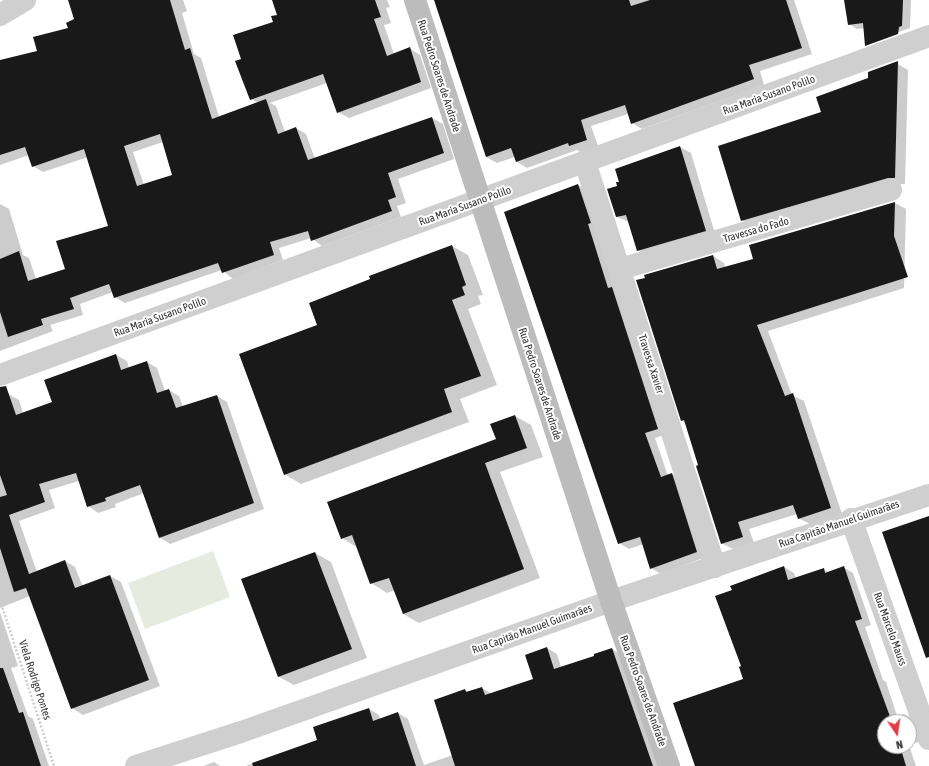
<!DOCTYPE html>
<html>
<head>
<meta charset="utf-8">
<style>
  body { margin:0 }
  #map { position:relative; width:929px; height:766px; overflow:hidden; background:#fff; font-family:"Asap Condensed",sans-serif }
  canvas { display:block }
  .north { position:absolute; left:877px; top:714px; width:40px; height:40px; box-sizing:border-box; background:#fff; border:1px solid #adadad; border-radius:50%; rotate:167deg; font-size:11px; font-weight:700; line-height:16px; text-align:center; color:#323232 }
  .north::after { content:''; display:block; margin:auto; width:14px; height:18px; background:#e13c49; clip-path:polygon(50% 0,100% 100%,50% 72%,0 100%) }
</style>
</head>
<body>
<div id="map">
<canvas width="929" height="766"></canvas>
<div class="north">N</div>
</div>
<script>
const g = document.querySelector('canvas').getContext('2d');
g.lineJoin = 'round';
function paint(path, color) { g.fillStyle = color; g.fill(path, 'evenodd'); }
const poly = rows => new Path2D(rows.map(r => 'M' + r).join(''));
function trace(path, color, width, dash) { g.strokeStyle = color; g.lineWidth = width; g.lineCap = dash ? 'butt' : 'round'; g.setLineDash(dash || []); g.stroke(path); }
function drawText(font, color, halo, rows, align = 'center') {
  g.font = font + ' "Asap Condensed",sans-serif'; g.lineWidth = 4; g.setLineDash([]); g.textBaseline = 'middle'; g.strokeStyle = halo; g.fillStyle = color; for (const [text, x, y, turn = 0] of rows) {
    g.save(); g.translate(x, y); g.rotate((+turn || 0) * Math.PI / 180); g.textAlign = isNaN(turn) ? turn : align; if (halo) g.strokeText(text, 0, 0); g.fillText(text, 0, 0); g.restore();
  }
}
paint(poly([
  [213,551,230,597,145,629,128,583]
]), '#e5ebde');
paint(poly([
  [80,0,183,0,187,11,182,13,194,54,201,58,219,117,258,103,251,99,242,60,274,23,278,15,273,0,387,0,390,7,386,8,391,23,384,25,394,54,409,48,420,55,431,88,349,118,338,112,327,83,270,103,276,106,285,132,296,128,306,134,315,159,432,118,443,124,454,159,398,179,406,203,397,206,401,217,322,246,311,238,279,248,283,260,233,279,222,270,125,303,115,297,113,292,80,304,83,315,50,325,53,331,0,351,0,204,9,209,23,255,29,258,36,279,66,269,110,226,88,157,43,172,33,166,29,155,0,165,0,61,38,51,69,28,75,19],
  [163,142,174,175,144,185,133,152],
  [435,0,794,0,812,54,760,71,764,85,642,129,632,123,628,114,591,126,598,146,580,152,577,150,527,168,517,162,515,157,497,163,486,157],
  [845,0,911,0,910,28,874,41,865,28,857,29,849,24],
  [898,64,908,70,905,184,899,184,753,226,742,220,869,79],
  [680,147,691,153,716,237,648,257,638,250,629,222,617,217,618,187],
  [578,185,588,191,667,434,655,438,668,476,672,474,682,480,706,557,661,574,651,568,644,544,629,549,619,543],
  [895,203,906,209,904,288,768,331,792,395,804,401,842,514,810,524,798,518,797,514,749,529,754,543,733,549,721,543,686,423,682,421,637,281,713,256,724,263,725,268,755,260],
  [452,246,468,255,483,295,478,296,481,304,468,309,497,385,460,399,469,422,301,484,284,474,318,326,371,279],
  [116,355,127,361,129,368,147,362,157,368,165,391,169,390,179,396,183,407,217,396,227,402,264,509,170,544,159,537,144,493,115,504,116,507,98,513,88,506,79,481,49,490,55,508,19,521,37,572,65,561,75,567,83,587,110,576,121,582,160,686,83,715,72,708,30,596,0,608,0,397,8,394,19,400,23,413,53,402],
  [515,416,531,425,543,457,500,472,540,578,419,623,403,614,395,590,387,593,371,583,358,548,342,538,497,440],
  [315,553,331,562,367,658,294,685,279,677,242,580],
  [784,567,794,573,796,579,823,569,829,572,843,567,853,573,871,625,865,627,883,680,886,682,897,716,904,714,914,719,921,741,909,745,916,766,696,766,745,680,733,591],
  [885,722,909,722,909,746,885,746],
  [0,612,18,666,11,668,28,716,33,719,49,766,0,766],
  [547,648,557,654,561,667,595,656,612,649,622,655,661,766,246,766,318,741,369,709,379,715,380,719,398,713,408,719,424,765,453,755,465,690,469,692,482,688,492,694,535,680],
  [214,762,220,766,203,766]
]), '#0003');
paint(poly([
  [68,0,170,0,185,50,190,48,212,119,266,99,278,134,296,127,308,160,432,117,444,153,388,173,396,197,388,200,392,211,311,241,308,231,270,242,274,255,222,273,218,263,114,298,109,284,70,298,74,309,41,319,43,325,8,337,0,312,0,259,19,251,28,281,65,269,56,241,108,226,84,149,32,167,25,147,0,155,0,60,37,51,33,37,68,28,66,23,74,19],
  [160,134,172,175,137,186,124,146],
  [272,0,375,0,381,17,374,19,387,56,410,47,421,82,337,113,323,74,250,100,235,61,241,59,233,35,273,22,271,16,277,15],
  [434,0,629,0,631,6,650,0,786,0,802,48,749,65,754,79,631,124,625,105,581,120,587,140,569,146,568,143,516,162,511,148,486,157],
  [844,0,903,0,902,26,899,27,898,34,865,46,863,23,848,25],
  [898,61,895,178,888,178,741,221,718,146,821,112,816,97,868,78,868,72],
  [680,146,706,231,637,251,626,215,616,217,607,189,617,186,616,182,619,182,615,169],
  [578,184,591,223,588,224,608,288,612,287,658,429,645,433,661,477,672,473,697,552,650,569,640,537,618,544,504,212],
  [895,202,894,236,908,277,757,325,785,396,793,393,831,508,798,519,793,505,738,522,743,537,721,544,696,466,698,465,684,420,681,421,636,280,645,278,644,275,713,255,717,269,753,259,749,245],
  [452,245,466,285,462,287,465,295,452,300,481,376,444,389,452,412,284,475,239,354,317,325,309,303,370,279,369,276],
  [116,354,121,370,147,361,157,393,169,389,176,408,217,395,254,503,159,538,140,485,105,498,106,501,87,507,76,473,39,484,45,502,9,515,29,574,65,560,75,588,110,575,149,680,71,709,26,588,14,592,0,548,0,497,7,495,0,475,0,387,6,386,16,415,52,402,44,380],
  [515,415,527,448,485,463,524,569,403,614,389,578,370,584,352,535,341,539,327,502,496,439,490,424],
  [929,516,929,657,926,658,882,532],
  [315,552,352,649,278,677,241,579],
  [784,566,788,580,824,568,825,573,844,566,862,619,855,621,892,722,885,722,885,746,900,746,906,766,695,766,673,703,743,679,739,667,741,666,715,596,732,590,730,586],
  [547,647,554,669,594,656,594,654,612,648,653,766,455,766,434,700,465,689,466,692,482,687,485,695,533,679,525,655],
  [0,668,3,668,19,713,23,712,41,766,0,766],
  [369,708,373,721,398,712,416,766,253,766,252,763,317,740,313,727]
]), '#191919');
trace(poly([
  [0,600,54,766]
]), '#ccc', 2.5, [2, 2]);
trace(poly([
  [0,15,25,0],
  [585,162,715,567],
  [620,269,891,190],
  [0,375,929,36],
  [851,519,929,739],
  [136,766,241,732,611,601,929,495]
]), '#cfcfcf', 22);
trace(poly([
  [415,0,611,601,669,766]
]), '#bcbcbc', 22);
drawText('11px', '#323232', '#fff', [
  ["Rua Pedro Soares de Andrade",439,76,72],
  ["Rua Maria Susano Polilo",769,95,-20],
  ["Rua Maria Susano Polilo",465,206,-20],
  ["Travessa do Fado",756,230,-16],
  ["Rua Maria Susano Polilo",160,317,-20],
  ["Travessa Xavier",651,364,72],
  ["Rua Pedro Soares de Andrade",540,384,72],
  ["Rua Capitão Manuel Guimarães",839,524,-19],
  ["Rua Capitão Manuel Guimarães",532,629,-20],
  ["Rua Marcelo Mauss",890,629,70],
  ["Viela Rodrigo Pontes",35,680,72],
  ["Rua Pedro Soares de Andrade",643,691,70]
]);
</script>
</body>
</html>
